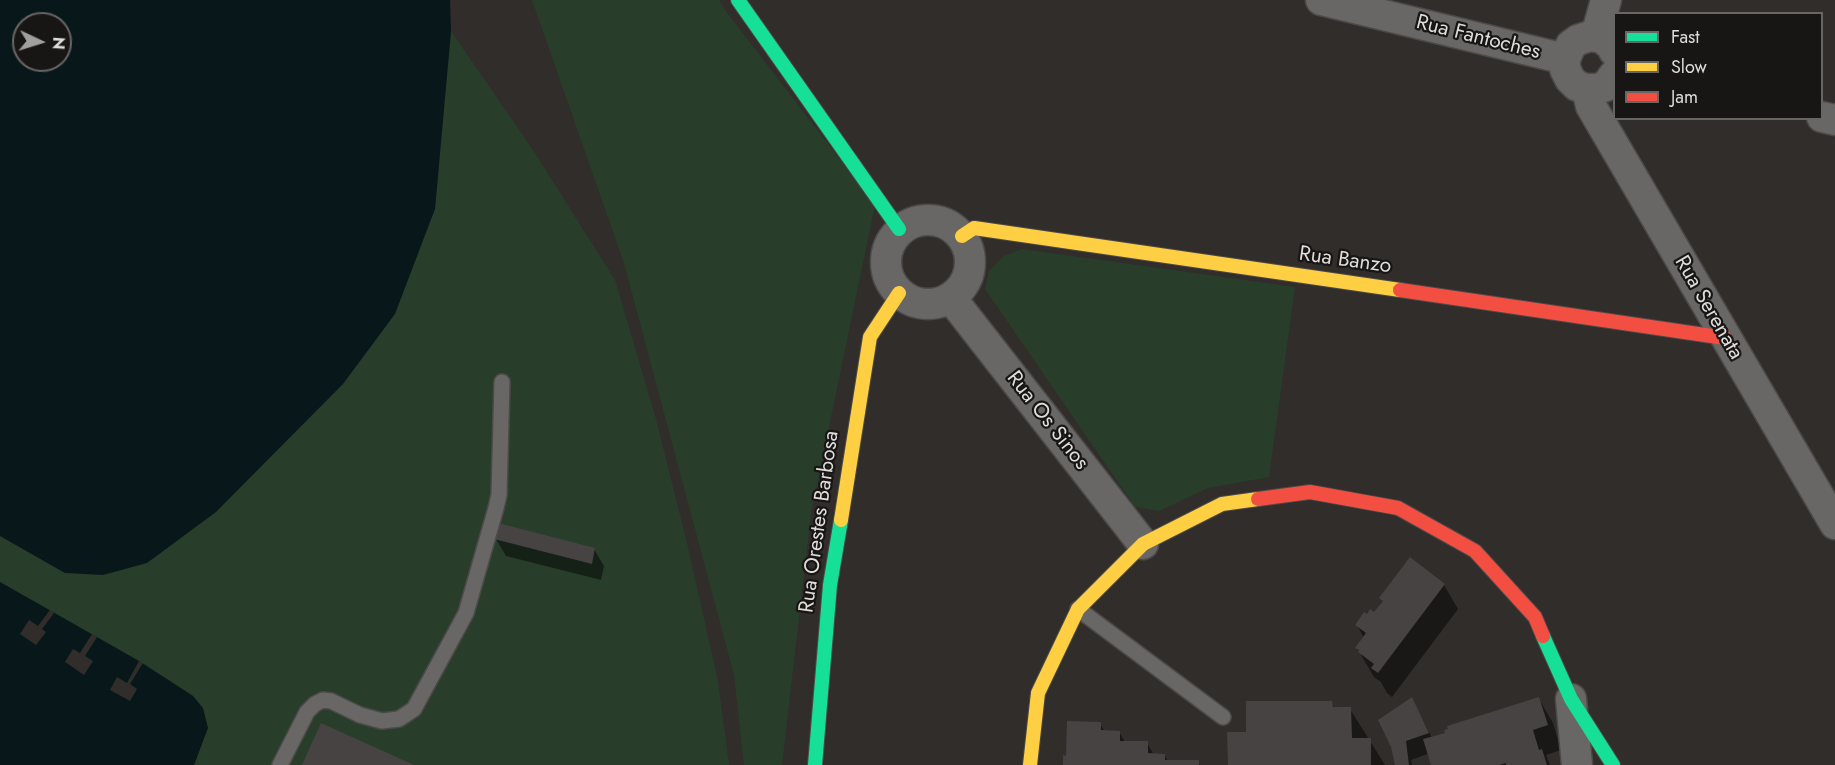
<!DOCTYPE html>
<html>
<head>
<meta charset="utf-8">
<style>
  body { margin:0 }
  #map { position:relative; width:1835px; height:765px; overflow:hidden; background:#302d2b; font-family:Jost,sans-serif }
  canvas { display:block }
  .legend { position:absolute; left:1613px; top:12px; width:210px; height:108px; box-sizing:border-box; background:#181615; border:2px solid #686564; margin:0; padding:8px 10px; list-style:none; font-size:18px; color:#dfdcda }
  .legend li { display:flex; align-items:center; gap:12px; height:30px }
  .legend b { width:30px; border:2px solid #686564 }
  .north { position:absolute; left:12px; top:12px; width:60px; height:60px; box-sizing:border-box; background:#181615; border:2px solid #686564; border-radius:50%; rotate:94deg; font-size:16px; font-weight:700; line-height:24px; text-align:center; color:#dfdcda }
  .north::after { content:''; display:block; margin:auto; width:21px; height:27px; background:#a29f9d; clip-path:polygon(50% 0,100% 100%,50% 72%,0 100%) }
</style>
</head>
<body>
<div id="map">
<canvas width="1835" height="765"></canvas>
<ul class="legend">
<li><b style="height:8px;background:#16e098"></b>Fast</li>
<li><b style="height:8px;background:#ffcf43"></b>Slow</li>
<li><b style="height:8px;background:#f24e42"></b>Jam</li>
</ul>
<div class="north">N</div>
</div>
<script>
const g = document.querySelector('canvas').getContext('2d');
g.lineJoin = 'round';
function paint(path, color) { g.fillStyle = color; g.fill(path, 'evenodd'); }
const poly = rows => new Path2D(rows.map(r => 'M' + r).join(''));
function trace(path, color, width, dash) { g.strokeStyle = color; g.lineWidth = width; g.lineCap = dash ? 'butt' : 'round'; g.setLineDash(dash || []); g.stroke(path); }
function drawText(font, color, halo, rows, align = 'center') {
  g.font = font + ' Jost,sans-serif'; g.lineWidth = 4.5; g.setLineDash([]); g.textBaseline = 'middle'; g.strokeStyle = halo; g.fillStyle = color; for (const [text, x, y, turn = 0] of rows) {
    g.save(); g.translate(x, y); g.rotate((+turn || 0) * Math.PI / 180); g.textAlign = isNaN(turn) ? turn : align; if (halo) g.strokeText(text, 0, 0); g.fillText(text, 0, 0); g.restore();
  }
}
paint(poly([
  [532,0,719,0,725,10,875,205,811,514,782,765,744,765,734,675,624,263],
  [451,31,535,153,615,280,656,419,687,543,718,681,729,765,194,765,208,728,193,696,139,661,0,582,0,536,66,573,435,209],
  [1022,249,1295,287,1269,477,1208,488,1159,511,1135,507,985,289,989,271,1004,256]
]), '#283e2b');
paint(poly([
  [0,0,450,0,451,31,435,209,395,314,343,384,216,512,147,563,103,575,65,573,0,536],
  [24,24,60,24,60,60,24,60],
  [0,582,139,661,193,696,203,708,208,728,194,765,0,765]
]), '#08181a');
paint(poly([
  [50,610,54,613,42,629,46,632,36,645,20,634,29,620,38,626],
  [92,634,97,637,85,656,93,661,84,675,65,662,73,649,80,653],
  [139,661,143,663,130,684,137,689,130,701,110,690,117,677,127,683]
]), '#302d2b');
paint(poly([
  [496,539,594,549,604,566,601,580,506,556],
  [1444,585,1458,609,1392,697,1387,693,1381,682,1374,677,1357,648,1364,638,1357,625,1374,614,1383,602,1381,598],
  [1412,699,1432,738,1539,699,1553,723,1561,750,1546,755,1550,765,1434,765,1430,753,1411,760,1412,765,1397,765],
  [1331,702,1335,709,1350,709,1385,765,1229,765,1248,733],
  [1100,724,1105,732,1119,732,1125,742,1147,743,1154,755,1164,755,1168,761,1198,762,1200,765,1064,765,1067,757]
]), '#0007');
paint(poly([
  [498,523,595,548,592,564,494,539],
  [1410,557,1445,584,1378,673,1371,668,1374,664,1358,652,1359,650,1355,648,1366,633,1355,625,1364,612,1367,614,1370,609,1374,612,1383,601,1379,598],
  [1412,697,1429,733,1406,741,1409,765,1395,765,1391,747,1378,720],
  [1539,697,1548,725,1533,730,1539,750,1542,749,1547,765,1506,765,1506,763,1499,765,1431,765,1423,739,1445,733,1444,730,1448,729,1447,726],
  [1246,701,1332,701,1333,707,1351,707,1352,738,1371,738,1371,765,1228,765,1227,732,1246,732],
  [1067,721,1101,722,1101,730,1120,731,1120,741,1148,741,1148,753,1165,754,1165,760,1199,760,1199,765,1063,765,1063,755,1066,756],
  [321,723,414,765,302,765]
]), '#464342');
const lane = poly([
  [1078,609,1223,717],
  [280,765,307,712,315,704,323,700,331,701,360,715,382,721,399,719,414,709,466,613,496,508,499,495,502,382]
]);
const street = poly([
  [1321,0,1565,59],
  [1596,36,1606,0],
  [1614,51,1612,46,1602,38,1590,36,1578,40,1571,45,1565,59,1565,69,1570,79,1577,86,1587,89,1597,89,1606,86,1614,75],
  [1587,89,1591,106,1835,524],
  [1822,117,1835,120],
  '886 262a42 42 0 1 1 84 0a42 42 0 1 1-84 0Z',
  [951,298,1143,544],
  [1571,699,1577,765]
]);
const fast = poly([
  [738,0,899,229],
  [1543,636,1571,699,1613,765],
  [815,765,830,585,841,520]
]);
const slow = poly([
  [962,236,974,228,1400,290],
  [841,520,870,337,899,293],
  [1030,765,1038,693,1078,609,1143,544,1222,504,1258,499]
]);
const jam = poly([
  [1400,290,1725,338],
  [1258,499,1310,492,1398,508,1475,551,1535,617,1543,636]
]);
trace(lane, '#4c4948', 18);
trace(street, '#4c4948', 33);
trace(fast, '#4c4948', 16);
trace(slow, '#4c4948', 16);
trace(jam, '#4c4948', 16);
trace(lane, '#686766', 15);
trace(street, '#686766', 30);
trace(fast, '#16e098', 14);
trace(slow, '#ffcf43', 14);
trace(jam, '#f24e42', 14);
drawText('21px', '#dfdcda', '#181615', [
  ["Rua Fantoches",1478,38,14],
  ["Rua Banzo",1345,261,8],
  ["Rua Serenata",1708,308,60],
  ["Rua Os Sinos",1047,421,52],
  ["Rua Orestes Barbosa",820,522,-82]
]);
</script>
</body>
</html>
